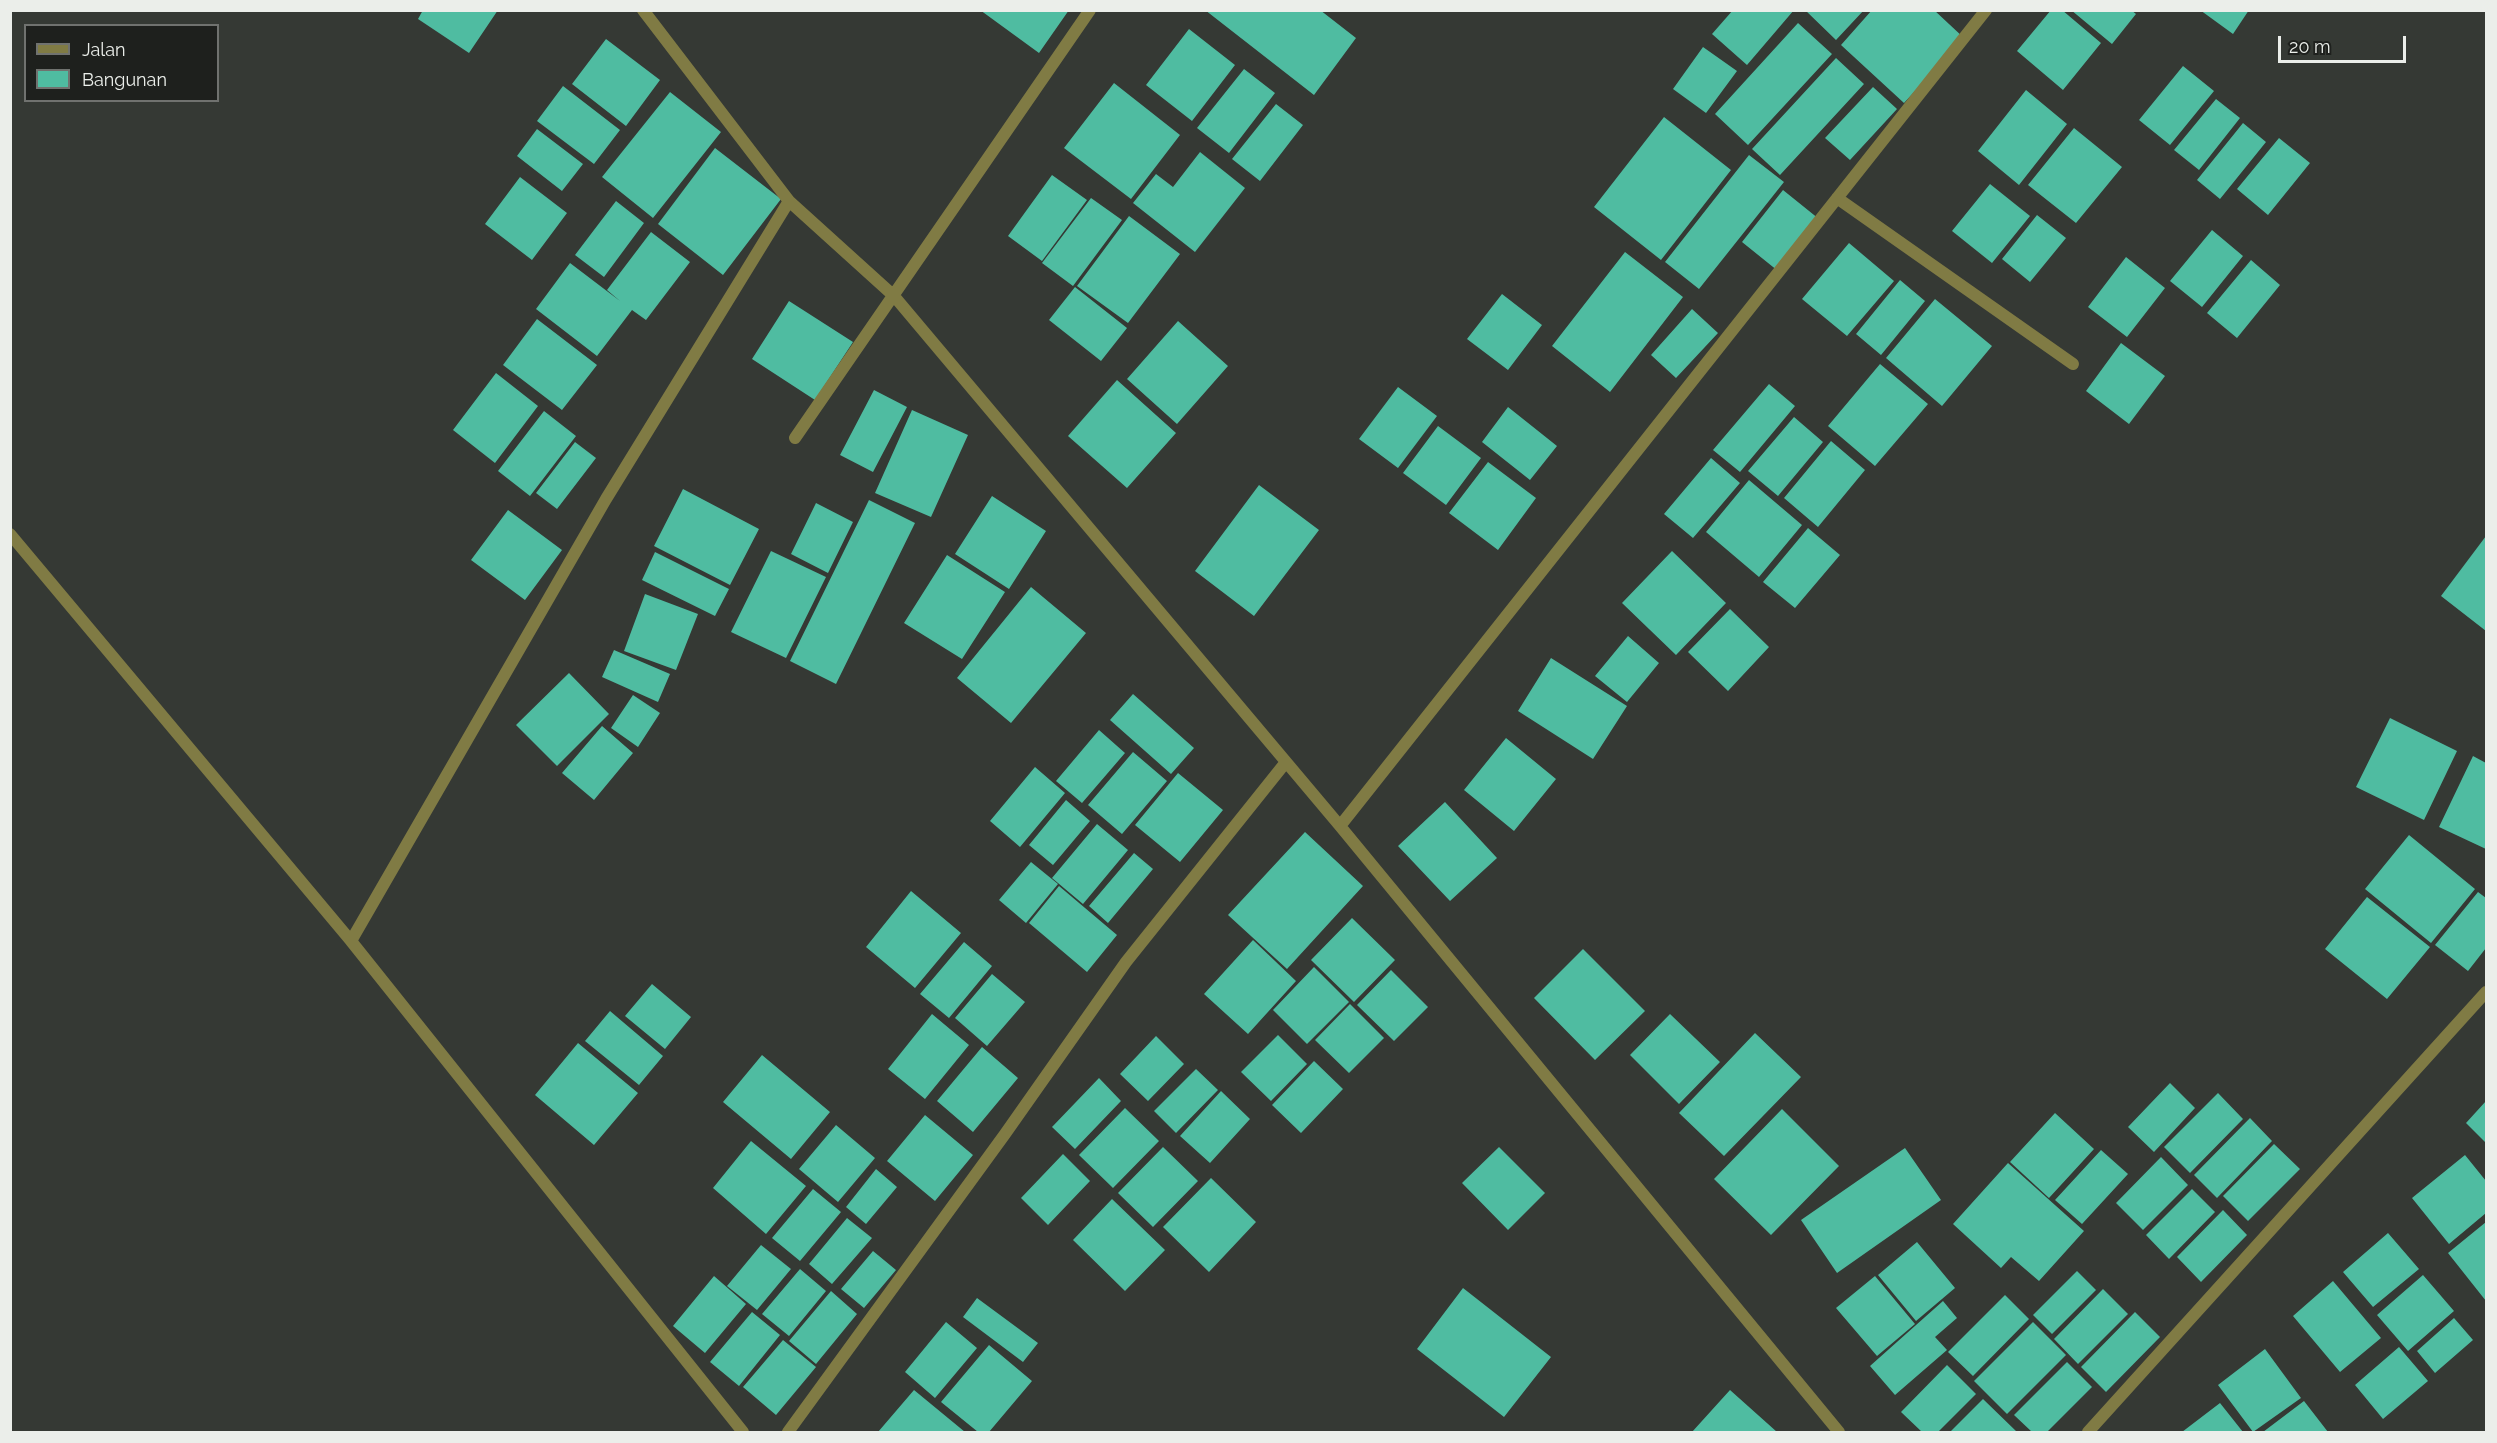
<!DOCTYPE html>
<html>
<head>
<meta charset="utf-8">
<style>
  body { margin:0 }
  #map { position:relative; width:2497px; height:1443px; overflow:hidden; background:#353934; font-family:Raleway,sans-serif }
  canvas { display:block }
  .frame { position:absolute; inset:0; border:12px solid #ebeeea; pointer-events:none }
  .legend { position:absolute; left:24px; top:24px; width:195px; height:78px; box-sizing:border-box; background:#1e201d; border:2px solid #70726f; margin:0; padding:8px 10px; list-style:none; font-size:18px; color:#ebeeea }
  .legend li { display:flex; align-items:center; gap:12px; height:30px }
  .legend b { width:30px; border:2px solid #70726f }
  .scale { position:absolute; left:2278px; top:36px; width:128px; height:27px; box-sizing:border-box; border:3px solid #ebeeea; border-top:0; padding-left:8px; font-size:18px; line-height:21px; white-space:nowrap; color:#ebeeea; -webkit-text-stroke:4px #1e201d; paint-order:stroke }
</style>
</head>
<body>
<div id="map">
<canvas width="2497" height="1443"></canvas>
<div class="frame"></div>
<ul class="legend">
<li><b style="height:8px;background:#807b44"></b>Jalan</li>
<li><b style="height:16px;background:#4fbca1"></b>Bangunan</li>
</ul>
<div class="scale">20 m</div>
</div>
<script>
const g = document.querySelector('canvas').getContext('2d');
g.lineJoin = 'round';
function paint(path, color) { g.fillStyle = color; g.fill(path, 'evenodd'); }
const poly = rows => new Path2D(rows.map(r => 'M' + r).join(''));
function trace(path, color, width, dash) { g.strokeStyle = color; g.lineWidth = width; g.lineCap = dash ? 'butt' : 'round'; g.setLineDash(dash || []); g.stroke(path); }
paint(poly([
  [423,10,498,10,469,53,418,19],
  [980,10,1069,10,1039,53],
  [1205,10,1320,10,1356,38,1314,95],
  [1733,10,1794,10,1747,65,1712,34],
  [1805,10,1864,10,1836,40],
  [1872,10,1934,10,1964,38,1904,103,1841,45],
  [2051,10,2062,10,2101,43,2063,90,2017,51],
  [2071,10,2131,10,2136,14,2112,44],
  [2200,10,2249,10,2233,34],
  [1798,23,1832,54,1748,145,1715,114],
  [1189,29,1235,65,1192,121,1146,85],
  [606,39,660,80,626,126,572,84],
  [1703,47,1737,71,1706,113,1673,89],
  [1836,58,1864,84,1780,175,1752,149],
  [2183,66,2214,91,2170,145,2139,120],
  [1244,69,1275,93,1229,153,1197,128],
  [1114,83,1180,135,1131,199,1064,148],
  [563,86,620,130,594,164,537,121],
  [1873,87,1897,109,1850,160,1825,138],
  [2026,90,2067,124,2019,185,1978,151],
  [670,92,721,132,653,218,602,177],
  [2216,99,2240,118,2199,170,2174,150],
  [1276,104,1303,125,1260,181,1232,159],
  [1664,117,1731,170,1661,260,1594,207],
  [2243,123,2266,142,2220,199,2197,180],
  [2074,128,2122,167,2076,223,2028,185],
  [537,129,583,164,562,191,517,156],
  [2279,138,2310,163,2268,215,2237,189],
  [715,148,781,199,723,275,658,224],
  [1200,152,1245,188,1195,252,1133,203,1156,174,1173,187],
  [1749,155,1784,182,1699,289,1665,262],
  [1052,175,1087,200,1042,261,1008,236],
  [520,177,567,213,532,260,485,224],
  [1990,184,2030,216,1992,263,1952,231],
  [1783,190,1819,219,1778,271,1742,242],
  [1091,198,1122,220,1073,286,1042,263],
  [616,201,644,223,604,277,575,255],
  [2037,215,2066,238,2030,282,2002,259],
  [1129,216,1180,254,1128,323,1077,286],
  [2212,230,2243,256,2202,307,2170,281],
  [651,232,690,262,646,320,632,310,597,356,536,309,570,263,620,301,607,290],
  [1849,243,1894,281,1847,336,1802,299],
  [1625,252,1683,297,1610,392,1552,346],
  [2126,257,2165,288,2127,337,2088,307],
  [2251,260,2280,285,2237,338,2207,313],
  [1900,280,1925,301,1881,355,1856,334],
  [1075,287,1127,328,1101,361,1049,320],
  [1502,294,1542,325,1508,370,1467,339],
  [1935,299,1992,346,1942,406,1886,358],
  [789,301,853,342,815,400,752,359],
  [1692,309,1718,333,1676,378,1651,355],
  [537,319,597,365,562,410,503,365],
  [1178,321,1228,366,1177,424,1127,379],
  [2121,343,2165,376,2129,424,2086,391],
  [1880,364,1928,404,1875,466,1828,426],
  [496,373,538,406,495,463,453,430],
  [1117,380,1176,433,1127,488,1068,436],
  [1769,384,1795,406,1740,472,1713,450],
  [1398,387,1437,416,1398,468,1359,439],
  [874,390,907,407,873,472,840,455],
  [1508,407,1557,446,1530,480,1482,442],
  [912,410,968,435,931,517,875,493],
  [544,411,576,436,530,496,498,471],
  [1794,417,1823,442,1778,496,1748,471],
  [1438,426,1481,458,1446,505,1403,473],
  [1831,441,1865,470,1818,527,1784,498],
  [575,442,596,458,557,509,536,493],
  [1711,458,1740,483,1693,538,1664,514],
  [1488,462,1536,498,1498,550,1449,513],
  [1749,480,1802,525,1759,577,1706,532],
  [1259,485,1319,530,1254,616,1195,571],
  [683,489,759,529,730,585,654,546],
  [992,496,1046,531,1009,589,955,554],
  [869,500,915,523,836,684,790,661],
  [816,503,853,522,828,573,791,554],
  [508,510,562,550,525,600,471,560],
  [1808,528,1840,555,1795,608,1763,582],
  [2486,536,2486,631,2441,596],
  [771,551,826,577,786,658,731,632],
  [1672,551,1726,603,1676,655,1622,603],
  [655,552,729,589,715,616,642,580],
  [947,555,1005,592,962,659,904,623],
  [1031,587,1086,633,1011,723,957,678],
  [645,594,698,614,676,670,624,651],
  [1730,609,1769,647,1728,691,1688,652],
  [1628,636,1659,663,1627,702,1595,676],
  [614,650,670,674,658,702,602,677],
  [1551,658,1627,706,1593,759,1518,711],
  [569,673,609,714,557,766,516,725],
  [1133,694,1194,748,1171,774,1110,720],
  [633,695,660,713,638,747,611,728],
  [2390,718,2457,751,2424,820,2356,787],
  [602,726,633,753,594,800,562,773],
  [1099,730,1125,753,1082,803,1056,781],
  [1506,738,1556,779,1514,831,1464,790],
  [1133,752,1167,781,1122,834,1088,805],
  [2473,756,2486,763,2486,849,2439,827],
  [1035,767,1065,793,1020,847,990,821],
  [1178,773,1223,810,1180,862,1135,825],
  [1066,800,1090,821,1053,865,1029,845],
  [1445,802,1497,858,1450,901,1398,846],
  [1097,824,1128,850,1083,904,1052,878],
  [1305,832,1363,886,1287,969,1228,915],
  [2409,835,2475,889,2431,943,2365,889],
  [1134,853,1153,869,1108,923,1089,906],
  [1031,862,1058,884,1026,923,999,900],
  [1059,886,1117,935,1087,972,1029,923],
  [911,891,961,933,915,988,866,947],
  [2478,892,2486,898,2486,948,2468,971,2435,945],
  [2367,897,2430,947,2387,999,2325,949],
  [1352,918,1395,960,1354,1002,1311,960],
  [1253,940,1296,981,1248,1034,1204,994],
  [964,942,992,966,949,1018,920,994],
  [1583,949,1645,1011,1595,1060,1534,998],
  [1314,967,1349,1002,1307,1044,1273,1010],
  [1391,970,1428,1007,1394,1041,1357,1005],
  [992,974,1025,1002,987,1046,955,1018],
  [652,984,691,1017,665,1049,625,1016],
  [1350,1004,1384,1038,1349,1073,1315,1040],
  [610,1011,663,1056,639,1085,585,1041],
  [932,1014,969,1045,925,1099,888,1069],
  [1670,1014,1720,1062,1679,1104,1630,1055],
  [1755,1033,1801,1077,1724,1156,1679,1113],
  [1278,1035,1307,1064,1271,1101,1241,1072],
  [1156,1036,1184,1064,1148,1101,1120,1074],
  [578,1043,638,1093,594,1145,535,1095],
  [982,1047,1018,1078,973,1132,937,1101],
  [762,1055,830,1112,791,1159,723,1102],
  [1314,1061,1343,1089,1301,1133,1272,1105],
  [1196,1069,1218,1090,1176,1133,1154,1111],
  [1099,1078,1121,1101,1075,1149,1052,1127],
  [2170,1083,2195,1108,2154,1152,2128,1127],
  [1221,1091,1250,1119,1210,1163,1180,1136],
  [2218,1093,2243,1119,2190,1173,2164,1147],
  [2486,1101,2486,1143,2466,1123],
  [1125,1108,1159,1141,1113,1188,1079,1155],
  [1782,1109,1839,1166,1771,1235,1714,1179],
  [2055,1113,2094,1149,2049,1198,2010,1162],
  [925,1115,973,1155,935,1201,887,1161],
  [2250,1118,2272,1141,2217,1198,2194,1175],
  [836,1125,875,1158,838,1202,799,1169],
  [751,1141,806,1186,766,1234,713,1188],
  [2274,1144,2300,1169,2248,1221,2223,1196],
  [1163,1147,1198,1181,1153,1227,1118,1193],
  [1499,1147,1545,1193,1508,1230,1462,1183],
  [1905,1148,1941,1200,1837,1273,1801,1220],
  [2101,1150,2128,1174,2082,1224,2055,1200],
  [1063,1154,1090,1181,1048,1225,1021,1198],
  [2465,1155,2486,1181,2486,1213,2449,1244,2412,1198],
  [2161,1157,2188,1185,2143,1230,2116,1203],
  [2008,1163,2084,1231,2039,1281,2011,1257,2001,1268,1953,1224],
  [876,1169,897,1187,866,1224,846,1207],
  [1211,1178,1256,1222,1209,1272,1163,1227],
  [813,1189,841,1212,800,1261,772,1238],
  [2192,1189,2215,1212,2169,1259,2146,1235],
  [1112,1199,1165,1250,1125,1291,1073,1240],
  [2223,1210,2247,1235,2201,1282,2177,1257],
  [847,1218,872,1238,832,1284,809,1264],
  [2486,1222,2486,1301,2448,1253],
  [2388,1233,2419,1269,2373,1307,2343,1272],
  [1917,1242,1955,1288,1916,1321,1878,1275],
  [761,1245,791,1269,757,1310,727,1286],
  [873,1251,896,1270,864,1308,841,1289],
  [800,1269,826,1291,789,1336,762,1314],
  [2077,1271,2096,1290,2052,1334,2033,1315],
  [2423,1275,2454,1311,2408,1351,2377,1315],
  [714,1276,746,1304,705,1353,673,1326],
  [1875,1276,1915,1324,1877,1356,1836,1308],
  [2333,1281,2381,1338,2340,1372,2293,1316],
  [1463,1288,1551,1357,1504,1417,1417,1349],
  [2103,1289,2128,1314,2078,1364,2054,1339],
  [831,1291,857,1314,816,1364,789,1341],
  [2005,1295,2029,1319,1973,1376,1948,1352],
  [977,1298,1038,1343,1023,1362,963,1317],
  [1943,1301,1957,1318,1935,1337,1947,1350,1895,1395,1870,1366],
  [752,1312,780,1335,739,1386,710,1362],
  [2135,1312,2160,1337,2106,1392,2081,1367],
  [2454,1318,2473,1340,2435,1373,2417,1351],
  [946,1322,977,1348,935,1398,905,1372],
  [2033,1322,2066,1355,2007,1414,1974,1381],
  [783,1340,816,1367,776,1415,743,1387],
  [989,1345,1032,1381,989,1432,978,1432,941,1402],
  [2399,1347,2428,1381,2383,1419,2355,1385],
  [2265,1349,2301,1398,2253,1432,2218,1385],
  [2067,1362,2092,1387,2047,1432,2032,1432,2014,1415],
  [1947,1365,1976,1394,1938,1432,1922,1432,1901,1412],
  [914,1390,965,1432,878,1432],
  [1730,1390,1777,1432,1692,1432],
  [1983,1399,2017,1432,1950,1432],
  [2304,1401,2328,1432,2263,1432],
  [2220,1403,2243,1432,2182,1432]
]), '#4fbca1');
trace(poly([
  [643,10,789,201,894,296,1340,826,1839,1432],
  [1837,198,2073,364],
  [795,438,1090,10],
  [10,534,351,941,743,1432],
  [1340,826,1986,10],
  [351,941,606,499,789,201],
  [788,1432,1005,1134,1126,962,1286,762],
  [2088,1432,2486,992]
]), '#807b44', 12);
</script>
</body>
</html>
